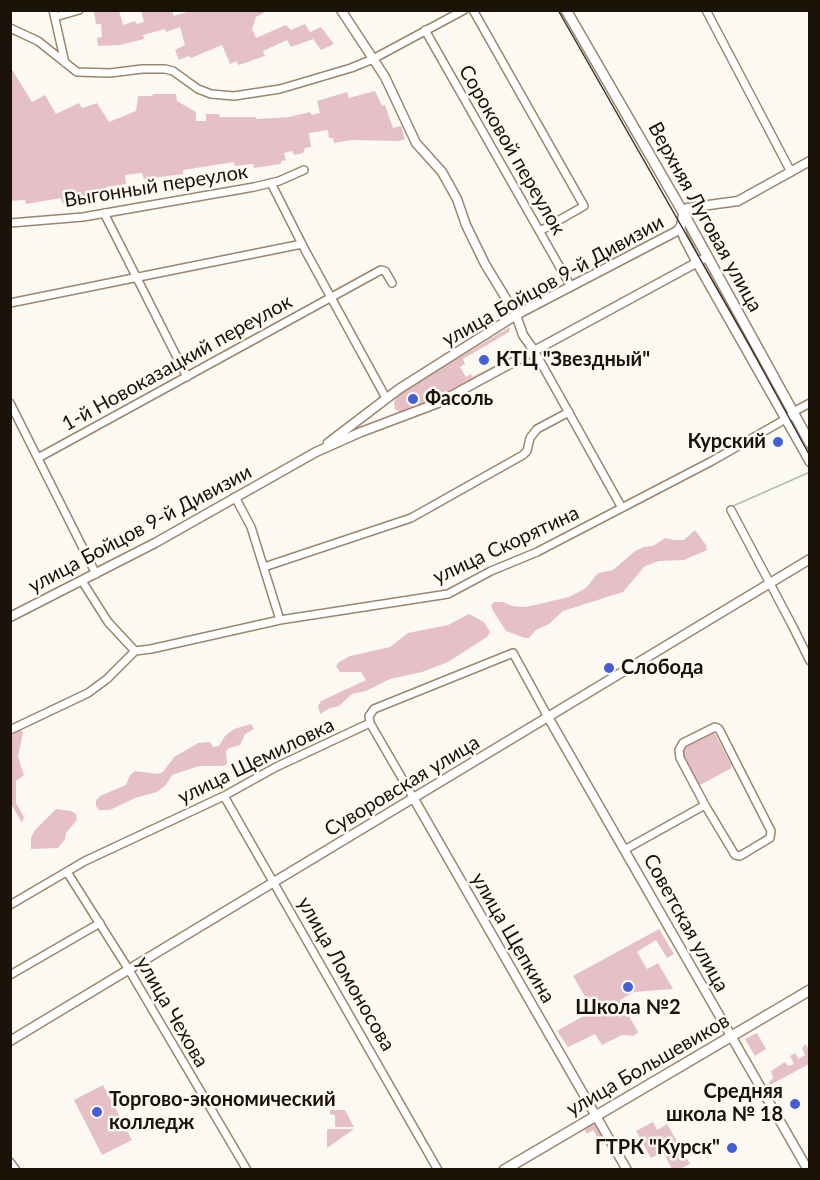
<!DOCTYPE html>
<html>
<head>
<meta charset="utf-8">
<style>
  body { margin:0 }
  #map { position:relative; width:820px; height:1180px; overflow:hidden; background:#fcf8f2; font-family:Lato,sans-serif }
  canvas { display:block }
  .frame { position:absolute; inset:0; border:12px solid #1b1208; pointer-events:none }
</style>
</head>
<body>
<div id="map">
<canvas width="820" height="1180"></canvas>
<div class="frame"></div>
</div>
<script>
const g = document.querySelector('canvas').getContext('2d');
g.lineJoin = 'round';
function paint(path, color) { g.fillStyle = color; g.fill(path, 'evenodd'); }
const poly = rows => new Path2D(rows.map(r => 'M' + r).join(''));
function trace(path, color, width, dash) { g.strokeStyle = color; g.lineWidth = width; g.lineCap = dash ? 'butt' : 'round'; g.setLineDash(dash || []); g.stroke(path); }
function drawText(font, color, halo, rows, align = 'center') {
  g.font = font + ' Lato,sans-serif'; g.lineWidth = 5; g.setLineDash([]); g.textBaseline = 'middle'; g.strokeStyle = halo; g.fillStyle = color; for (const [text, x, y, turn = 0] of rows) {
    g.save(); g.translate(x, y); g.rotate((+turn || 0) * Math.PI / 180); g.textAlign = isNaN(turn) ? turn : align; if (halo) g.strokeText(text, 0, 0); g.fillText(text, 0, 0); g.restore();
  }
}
paint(poly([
  [94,11,119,11,123,25,135,21,137,24,144,22,141,11,172,11,174,16,187,12,187,11,267,11,256,17,252,29,256,38,286,25,291,30,305,24,310,32,321,27,334,44,321,50,313,39,291,47,287,40,263,51,265,56,239,65,236,61,230,64,222,45,191,58,189,56,179,60,175,50,185,45,180,27,166,32,165,29,143,35,144,39,120,45,98,46,97,38,102,37,101,24,96,24],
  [10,71,13,71,32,102,45,95,56,114,79,103,82,108,97,103,109,122,136,111,138,96,152,96,153,94,176,94,177,101,196,112,196,121,206,121,206,114,219,114,220,117,256,117,256,119,289,117,310,112,312,115,320,113,317,101,347,92,349,98,375,91,382,106,385,105,393,128,401,126,405,139,399,141,351,140,334,143,333,138,329,138,328,130,309,133,311,147,305,148,303,153,294,155,292,151,284,153,286,160,281,161,281,164,254,168,253,164,235,166,234,162,183,170,183,174,144,179,142,173,125,175,126,184,106,187,107,194,93,196,93,199,62,203,61,198,26,204,25,200,11,201],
  [510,327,509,332,463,359,465,364,460,367,466,377,471,374,472,377,496,365,500,366,436,400,401,413,395,409,394,402,398,394],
  [695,530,706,545,707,550,684,560,659,561,645,566,623,592,563,611,549,624,536,630,529,638,525,638,506,631,493,611,491,606,494,602,503,602,512,606,526,607,569,597,586,588,598,573,613,570,635,551,644,547,653,546,665,538,674,540,684,540],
  [469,614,484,622,490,632,487,637,448,662,422,672,390,679,366,691,352,694,339,706,330,708,320,714,318,706,321,701,366,680,361,672,340,672,336,666,339,662,350,656,390,647,408,633,448,625],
  [251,724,254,729,245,734,240,745,229,748,226,752,227,764,222,766,199,766,172,775,166,785,157,792,135,798,110,810,99,810,96,806,96,800,100,796,126,785,130,775,135,771,158,774,163,772,174,757,198,743,210,742,213,747,219,746,225,736,234,729],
  [18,728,23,732,18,757,24,775,16,781,16,803,24,817,22,823,11,804,11,733],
  [713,730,732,766,730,769,700,785,696,782,682,754,682,750,684,746],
  [56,809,71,811,76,814,77,820,66,833,65,839,58,848,31,849,31,838,35,830],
  [659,929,674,954,667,958,656,940,637,952,647,969,658,963,673,989,634,992,620,1000,638,1032,634,1036,622,1035,602,1045,595,1034,568,1047,557,1031,587,1014,591,1007,573,976],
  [757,1033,766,1049,755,1056,745,1039],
  [806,1044,809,1051,809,1064,770,1085,769,1082,773,1078,771,1071,785,1062,788,1066,794,1064,790,1056,795,1053,799,1059,805,1055,802,1048],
  [103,1085,132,1140,102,1155,74,1100],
  [330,1110,345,1110,354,1127,335,1127,335,1115,330,1114],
  [653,1122,657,1130,667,1124,690,1164,680,1169,672,1169,663,1152,651,1158,636,1131],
  [594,1123,596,1123,601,1132,600,1134,605,1142,602,1145,593,1130,587,1134,584,1129],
  [327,1129,354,1129,327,1148]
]), '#e5c1c7');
trace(poly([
  [733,506,810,472]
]), '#acc2a4', 1.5);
const minor = poly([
  [53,10,65,63],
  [473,10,584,206,540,231],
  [706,10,791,172],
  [55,17,79,10],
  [10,28,38,41,77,72,110,73,142,69,165,69,173,71,198,89,211,94,234,96,280,89,351,68,373,59,464,10],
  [425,30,570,285],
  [271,183,305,250,386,398],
  [104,213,187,377],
  [10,223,83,217,254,187,279,181,304,170],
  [10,303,302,244],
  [535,352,622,508],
  [10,403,96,574],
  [38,458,381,270,385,271,392,283],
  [235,497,251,527,280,620],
  [731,510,792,625,810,661],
  [264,567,411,518,523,455,527,451,530,438,537,429,569,412],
  [82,581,108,622,135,651,151,649,280,620,448,594,491,571,537,552,712,461,791,416,793,412,810,403],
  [10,730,88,693,107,679,135,651],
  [224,796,438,1170],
  [414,799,370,723,369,716,374,709,513,653,548,717],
  [626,849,705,805,735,855,740,856,770,838,771,831,719,729,715,727,683,743,679,750,680,758,705,805],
  [67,872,129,970,247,1170],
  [10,905,85,861,224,796,276,767,370,723],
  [10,975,100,923],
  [10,1162,16,1170]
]);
const tertiary = poly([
  [341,10,385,77,416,143,442,172,457,199,466,225,485,264,516,315,523,335,535,352],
  [680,227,684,238,697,263,810,462],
  [328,443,399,389,516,315,677,231,681,226,683,215,687,208,738,201,810,161],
  [10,617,155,543,316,452,361,432,438,403,707,257],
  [548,717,808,1170],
  [414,799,627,1170],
  [10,1041,810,559]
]);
const secondary = poly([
  [566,10,684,214,810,443],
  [504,1170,810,990]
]);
trace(minor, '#9c866b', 10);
trace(tertiary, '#9c866b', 11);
trace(secondary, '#9c866b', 12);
trace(minor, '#fff', 7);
trace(tertiary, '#fff', 8);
trace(secondary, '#fff', 9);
trace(poly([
  [558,10,747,341,810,456]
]), '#3a3228', 1.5);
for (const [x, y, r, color] of [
  [484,360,6,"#4360d3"],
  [413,399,6,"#4360d3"],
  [778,442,6,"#4360d3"],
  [609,668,6,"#4360d3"],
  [628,987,6,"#4360d3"],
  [795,1104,6,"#4360d3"],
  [97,1112,6,"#4360d3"],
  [732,1148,6,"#4360d3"]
]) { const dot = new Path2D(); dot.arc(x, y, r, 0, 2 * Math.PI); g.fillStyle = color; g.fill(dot); trace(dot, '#fcf8f2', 2); }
drawText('20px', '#1b1208', '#fcf8f2', [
  ["Сороковой переулок",512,150,60],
  ["Выгонный переулок",156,186,-9],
  ["Верхняя Луговая улица",705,217,61],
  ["улица Бойцов 9-й Дивизии",553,281,-29],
  ["1-й Новоказацкий переулок",177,363,-29],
  ["улица Бойцов 9-й Дивизии",140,529,-28],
  ["улица Скорятина",506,545,-25],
  ["улица Щемиловка",256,761,-26],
  ["Суворовская улица",402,786,-31],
  ["Советская улица",686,923,61],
  ["улица Щепкина",513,938,60],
  ["улица Ломоносова",346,974,60],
  ["улица Чехова",172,1012,60],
  ["улица Большевиков",648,1065,-30]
]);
drawText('bold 20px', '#1b1208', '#fcf8f2', [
  ["КТЦ \"Звездный\"",496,360],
  ["Фасоль",425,399],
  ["Курский",766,442,"right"],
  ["Слобода",621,668],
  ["Школа №2",628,1008,"center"],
  ["Средняя",783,1092,"right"],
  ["школа № 18",783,1115,"right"],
  ["Торгово-экономический",109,1100],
  ["колледж",109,1123],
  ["ГТРК \"Курск\"",720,1148,"right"]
], 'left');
</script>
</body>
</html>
